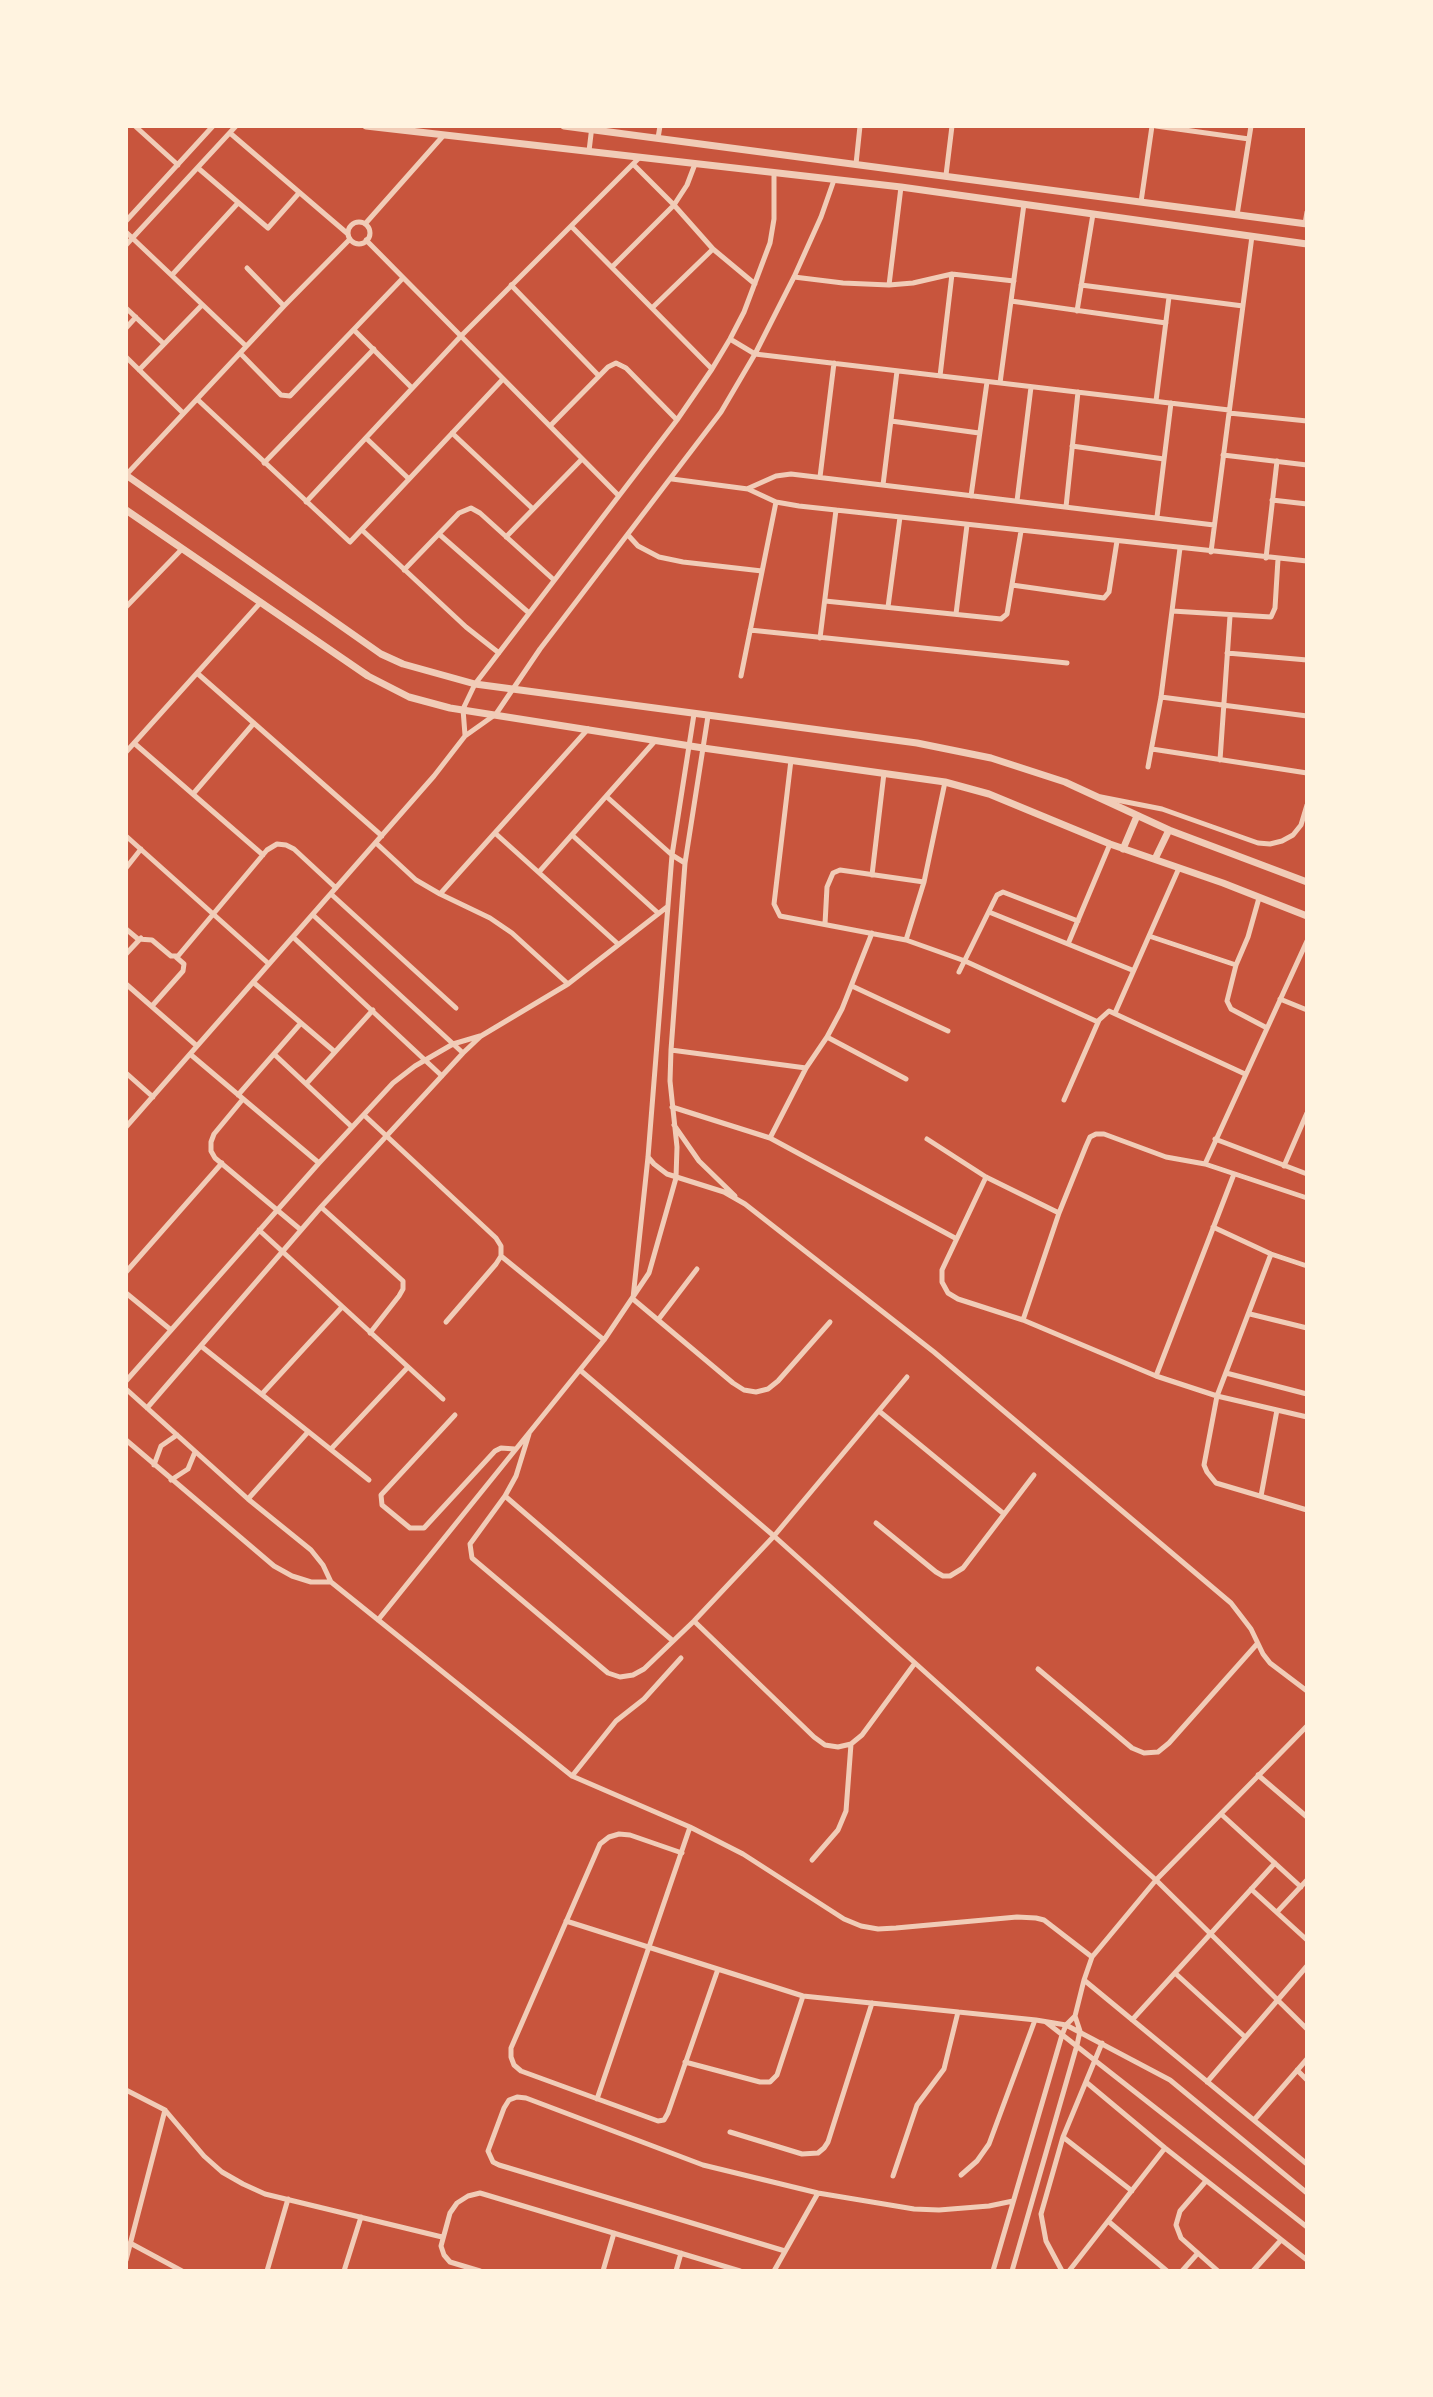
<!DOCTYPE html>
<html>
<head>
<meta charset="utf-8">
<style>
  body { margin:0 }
  #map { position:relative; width:1433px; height:2397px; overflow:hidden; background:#c8553d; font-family:"Archivo Narrow",sans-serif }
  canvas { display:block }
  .frame { position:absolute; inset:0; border:128px solid #fff3e0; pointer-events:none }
</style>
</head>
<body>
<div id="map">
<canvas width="1433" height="2397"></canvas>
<div class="frame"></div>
</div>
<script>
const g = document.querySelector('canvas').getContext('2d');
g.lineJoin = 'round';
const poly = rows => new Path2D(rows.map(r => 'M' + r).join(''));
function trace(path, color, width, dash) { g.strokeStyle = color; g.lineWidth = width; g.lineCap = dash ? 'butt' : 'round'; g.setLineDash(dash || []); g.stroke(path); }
trace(poly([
  [135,126,178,165],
  [1156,126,1249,139],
  [230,133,348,234],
  [658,138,660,126],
  [589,151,592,126],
  [633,164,674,205,713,249,755,284],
  [856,164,860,126],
  [198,168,268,228,299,193],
  [946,175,952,126],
  [1141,202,1152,126],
  [1237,215,1251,126],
  [126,221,213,126],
  '348 233a11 11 0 1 1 22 0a11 11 0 1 1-22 0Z',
  [365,224,443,136],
  [1305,224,1307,212],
  [571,226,712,369],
  [126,232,246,346],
  [366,240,619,496],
  [126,245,236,126],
  [612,267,674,205,687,185,695,164],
  [247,268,284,306],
  [172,275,238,203],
  [794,277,843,283,889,285,913,283,952,274,1014,281],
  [511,285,599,376],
  [889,285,901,187],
  [1081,285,1243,306],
  [1011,301,1166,323],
  [126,308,164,344],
  [652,308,713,249],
  [1077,311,1093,214],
  [126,328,136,317],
  [354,330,412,388],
  [730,339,755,354,1229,410],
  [240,353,281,395,290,396,403,278],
  [126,357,183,413],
  [139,370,202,305],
  [940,376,952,274],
  [1000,383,1024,204],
  [197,399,350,542,503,379],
  [1156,401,1169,297],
  [1229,413,1307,421],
  [891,421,979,433],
  [550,426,608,367,616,363,626,368,677,420],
  [452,433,533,509],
  [366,438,409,479],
  [1072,446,1164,459],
  [1223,455,1307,465],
  [264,463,374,349],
  [126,475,284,306,350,239],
  [820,477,834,363],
  [672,479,748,489,776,502,799,506,1307,561],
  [883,485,897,371],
  [749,488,776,476,791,474,1214,525],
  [971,496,987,382],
  [1272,500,1307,504],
  [1017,501,1031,387],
  [306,502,461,336,639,158],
  [1066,507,1078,392],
  [1157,517,1171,403],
  [362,530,466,627,499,653],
  [439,534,529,613],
  [628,535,638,546,659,557,683,562,762,571],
  [506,537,582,459],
  [1211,552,1252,236],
  [1266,558,1277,461],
  [404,570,459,513,471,508,480,513,554,580],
  [1012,585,1104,598,1109,592,1117,541],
  [825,601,1001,619,1007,614,1021,531],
  [126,607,182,549],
  [888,607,900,517],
  [1172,611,1271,617,1275,608,1278,559],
  [956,614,967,525],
  [750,630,1067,663],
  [820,638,836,510],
  [1227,653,1307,660],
  [197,673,382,836],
  [741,676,776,502],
  [1161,697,1307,716],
  [465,735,463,709,475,684,677,420,712,369,730,339,744,312,770,243,774,219,774,173],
  [134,743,263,855],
  [1152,749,1307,773],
  [126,752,260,603],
  [791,760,774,904,780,916,906,940,965,961,1098,1022],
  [1220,760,1230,616],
  [1148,767,1161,697,1180,548],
  [193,794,254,723],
  [607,797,672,855,685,863],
  [1101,797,1162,809,1258,843,1270,844,1282,841,1293,835,1301,825,1307,805],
  [495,833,618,944],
  [572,835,658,913],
  [126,836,269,964],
  [376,843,416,880,440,894,490,918,512,933,568,984],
  [126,868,141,849],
  [539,872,655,741],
  [872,875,884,773],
  [331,894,456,1008],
  [440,894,588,729],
  [1259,898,1248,937,1236,965,1227,1001,1231,1009,1267,1028],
  [989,912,1132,970],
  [313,915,463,1053],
  [825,924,827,887,833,873,840,870,924,882],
  [126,929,138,939,152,940,171,956,178,956,267,850,277,844,286,845,294,849,336,888],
  [1149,936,1236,965],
  [293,937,442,1076],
  [906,940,924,882,945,782],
  [1068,944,1110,844],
  [126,954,141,938],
  [959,972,993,903,997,895,1003,892,1078,921],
  [253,982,335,1052],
  [126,984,197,1046],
  [852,986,948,1031],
  [1280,999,1307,1010],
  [152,1006,183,971,184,964,176,957],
  [1115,1013,1179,868],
  [827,1037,906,1079],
  [671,1050,806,1068],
  [190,1054,319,1163],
  [274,1054,352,1127],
  [126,1073,153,1097],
  [306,1084,373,1010],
  [238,1095,301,1023],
  [243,1099,214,1134,211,1142,211,1151,215,1158,301,1230],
  [1064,1100,1099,1020,1109,1011,1245,1074],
  [672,1107,770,1138,955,1238],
  [364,1115,496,1238,501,1246,501,1256,496,1264,446,1322],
  [674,1125,699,1161,735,1196],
  [126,1127,434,776,465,736,496,714,540,649,721,412,755,354,794,277,821,217,834,180],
  [770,1138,806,1068,827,1037,842,1009,872,933],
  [927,1139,986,1177,1059,1213],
  [1215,1139,1307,1174],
  [648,1157,654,1164,667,1174,724,1192,745,1204,934,1352,1231,1603,1251,1629,1263,1654,1270,1663,1307,1691],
  [1205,1164,1307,941],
  [1284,1166,1307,1113],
  [986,1177,942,1270,942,1282,948,1293,958,1299,1023,1320,1156,1376,1217,1396,1307,1417],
  [321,1207,403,1281,403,1289,399,1296,370,1333],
  [1213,1227,1271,1254,1307,1266],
  [259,1230,443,1399],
  [1271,1254,1217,1396,1204,1465,1207,1472,1216,1483,1307,1510],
  [501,1256,604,1340],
  [126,1272,222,1163],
  [126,1293,171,1330],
  [633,1298,648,1157,672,855,694,714],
  [633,1299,733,1383,744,1390,756,1392,768,1389,778,1381,830,1322],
  [1250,1314,1307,1328],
  [658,1320,697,1269],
  [1023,1320,1059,1213,1086,1146,1090,1137,1096,1134,1104,1134,1166,1157,1205,1164,1307,1198],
  [201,1346,369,1480],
  [580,1370,774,1536,1156,1880,1307,2029],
  [1226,1373,1307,1394],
  [1156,1376,1234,1174],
  [126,1381,319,1163,393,1083,415,1066,453,1044,480,1036],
  [126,1389,248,1499,311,1550,323,1565,331,1582,572,1776,690,1827,743,1854,844,1919,861,1926,878,1929,896,1928,1017,1917,1036,1918,1044,1920,1092,1957],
  [262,1394,342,1307],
  [147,1408,321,1207,463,1053,481,1036,568,984,667,907],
  [879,1411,1004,1514],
  [455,1415,381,1495,382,1505,410,1528,424,1528,495,1451,501,1448,515,1449],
  [529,1434,516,1476,505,1496,470,1544,472,1558,608,1673,620,1677,633,1675,644,1669,694,1621,774,1536,907,1377],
  [126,1440,274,1566,292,1576,311,1582,331,1582],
  [331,1449,408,1367],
  [154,1465,161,1446,177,1435],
  [171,1480,188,1469,195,1452],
  [505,1496,673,1641],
  [1261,1496,1277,1410],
  [248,1499,308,1432],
  [876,1523,936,1572,943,1576,950,1576,963,1568,1034,1475],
  [378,1620,604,1340,649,1273,676,1178,677,1147,670,1081,671,1050,685,863,708,716],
  [694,1621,814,1737,825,1745,838,1747,851,1744,862,1735,915,1663],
  [1038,1669,1132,1748,1144,1753,1158,1752,1169,1743,1257,1644],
  [1258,1775,1307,1817],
  [572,1776,616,1721,644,1699,681,1658],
  [1221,1814,1301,1887],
  [682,1853,630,1835,619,1834,609,1837,600,1844,511,2048,511,2057,514,2065,521,2071,658,2121,664,2120,668,2113,718,1969],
  [812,1860,838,1830,846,1811,851,1744],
  [1251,1889,1307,1940],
  [1277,1912,1307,1880],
  [566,1921,803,1996,1036,2020,1066,2025,1170,2080,1307,2193],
  [1175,1973,1245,2037],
  [1084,1980,1307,2164],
  [1132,2020,1275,1863],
  [1046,2022,1307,2227],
  [685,2062,760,2082,770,2082,777,2075,803,1996],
  [1297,2070,1307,2080],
  [1086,2082,1165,2148,1307,2260],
  [1207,2082,1307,1966],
  [126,2090,165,2110,204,2156,222,2172,243,2184,265,2194,442,2237],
  [597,2099,690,1827],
  [1254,2120,1307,2059],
  [730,2132,802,2154,818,2153,824,2148,828,2142,872,2003],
  [1063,2137,1132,2191],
  [961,2175,977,2161,989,2144,1035,2020],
  [893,2176,917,2105,944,2069,958,2012],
  [1206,2181,1180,2211,1176,2225,1181,2238,1218,2271],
  [1108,2221,1167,2271],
  [130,2243,182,2271],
  [785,2251,499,2165,493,2162,488,2151,504,2108,509,2100,517,2097,526,2098,703,2165,818,2193,914,2209,939,2210,989,2206,1013,2201],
  [126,2260,165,2110],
  [267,2271,288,2199],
  [344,2271,361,2217],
  [480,2271,450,2262,444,2255,441,2246,450,2213,457,2203,468,2196,480,2193,740,2271],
  [603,2271,614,2233],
  [676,2271,681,2253],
  [774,2271,818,2193],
  [993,2271,1062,2035,1066,2025,1075,2016,1084,1980,1092,1957,1156,1880,1307,1726],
  [1012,2271,1077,2045,1080,2031,1075,2016],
  [1062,2271,1046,2241,1041,2214,1063,2137,1102,2043],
  [1069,2271,1165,2148],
  [1182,2271,1198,2253],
  [1253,2271,1281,2240]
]), '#f1ccb7', 5);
trace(poly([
  [366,126,901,187,1307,244],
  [564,126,1307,224],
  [126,475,381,654,403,664,475,684,917,743,991,758,1065,782,1169,830,1307,882],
  [126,510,368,676,409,697,450,708,703,748,945,782,989,794,1110,844,1223,883,1307,916],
  [1123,849,1137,816],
  [1155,859,1169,830]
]), '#f1ccb7', 7);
</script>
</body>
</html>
